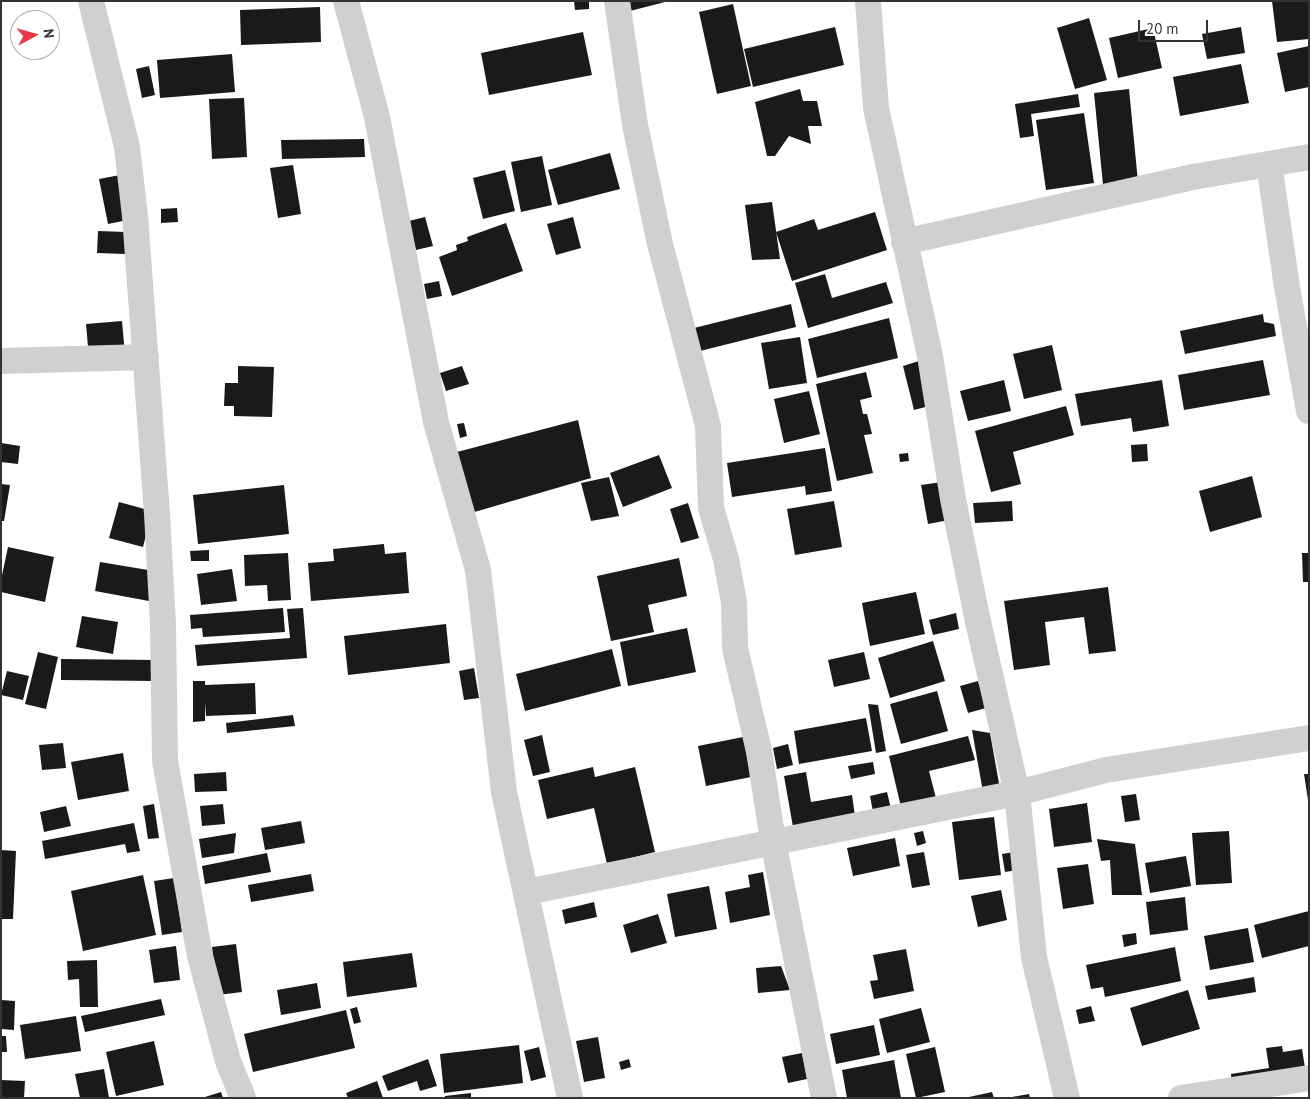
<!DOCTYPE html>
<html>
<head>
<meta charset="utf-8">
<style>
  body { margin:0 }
  #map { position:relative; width:1310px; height:1099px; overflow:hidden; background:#fff; font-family:"PT Sans",sans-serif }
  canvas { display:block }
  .frame { position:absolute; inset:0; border:2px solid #333; pointer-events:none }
  .north { position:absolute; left:10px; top:10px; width:50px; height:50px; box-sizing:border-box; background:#fff; border:1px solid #adadad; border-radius:50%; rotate:84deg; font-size:14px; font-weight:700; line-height:20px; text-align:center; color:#333 }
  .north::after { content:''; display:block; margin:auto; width:18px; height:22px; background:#e63946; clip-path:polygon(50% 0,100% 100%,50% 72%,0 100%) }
  .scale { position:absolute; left:1138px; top:20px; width:70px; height:22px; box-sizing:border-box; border:2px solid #333; border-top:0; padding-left:6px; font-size:15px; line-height:18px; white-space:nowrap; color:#333; -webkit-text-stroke:4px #fff; paint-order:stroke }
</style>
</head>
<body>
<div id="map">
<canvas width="1310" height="1099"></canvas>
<div class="frame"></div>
<div class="north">N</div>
<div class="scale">20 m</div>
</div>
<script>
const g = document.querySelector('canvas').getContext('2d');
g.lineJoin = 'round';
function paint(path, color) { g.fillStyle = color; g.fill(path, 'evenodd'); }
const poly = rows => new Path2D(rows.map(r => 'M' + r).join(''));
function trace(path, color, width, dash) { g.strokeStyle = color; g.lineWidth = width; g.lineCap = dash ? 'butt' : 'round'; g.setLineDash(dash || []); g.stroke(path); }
paint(poly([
  [574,1,589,1,589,9,575,10],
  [628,1,665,1,665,2,630,11],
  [1272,1,1308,1,1309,39,1277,42],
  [733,4,751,86,717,94,699,12],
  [320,7,321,42,241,45,240,10],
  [1089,18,1107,80,1075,89,1057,28],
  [835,27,844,65,753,87,744,49],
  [1241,27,1245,53,1207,59,1202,34],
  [1153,28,1162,68,1118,78,1109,38],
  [583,32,592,75,489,95,481,53],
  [1309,46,1309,87,1285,92,1277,53],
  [232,54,235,92,160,98,157,60],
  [1241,64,1249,103,1180,116,1173,77],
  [149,66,155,95,142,98,136,69],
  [800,89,803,101,817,101,822,126,808,126,811,144,789,136,775,156,767,156,755,102],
  [1129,89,1138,182,1103,185,1094,93],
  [1078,94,1080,107,1031,114,1034,136,1020,138,1015,104],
  [244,98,247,157,212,159,209,99],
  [1084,113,1094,183,1046,190,1036,120],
  [364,139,365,157,282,159,281,140],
  [610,153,620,189,558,205,548,170],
  [542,156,552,205,521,212,511,162],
  [293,165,301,214,278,218,270,168],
  [505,170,515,211,483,219,473,178],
  [120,175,128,220,108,224,99,179],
  [772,202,780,259,752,260,745,205],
  [177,208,178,222,161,223,161,209],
  [875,212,887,250,792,281,776,232,814,219,818,230],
  [425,217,433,246,416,250,409,221],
  [573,217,581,248,556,255,547,224],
  [506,223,523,271,452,296,439,257,457,250,456,245,468,241,467,237],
  [98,231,126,232,125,254,97,253],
  [825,274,832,298,886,282,893,303,808,328,795,283],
  [439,281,442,296,427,299,424,284],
  [791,304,796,327,700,351,694,328],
  [1263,314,1264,322,1274,324,1276,336,1185,354,1180,331],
  [889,318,898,358,817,378,808,339],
  [122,321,125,355,89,358,86,324],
  [800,337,807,383,769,389,761,343],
  [1052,345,1062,390,1024,399,1013,354],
  [922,360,933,405,914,410,903,366],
  [1263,360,1270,395,1184,410,1178,375],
  [238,366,274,367,272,417,234,416,234,406,224,406,225,383,238,383],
  [462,366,469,384,446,391,440,373],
  [866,372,872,397,860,400,863,414,867,414,872,434,864,435,873,473,837,481,816,384],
  [1004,380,1011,411,968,421,960,391],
  [1162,380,1169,426,1133,432,1131,418,1081,426,1075,394],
  [809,391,820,434,784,443,774,399],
  [1066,406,1074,435,1013,452,1021,484,991,492,975,431],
  [578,420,591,478,471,513,457,452],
  [464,423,467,436,460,438,457,424],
  [1,443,20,446,18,464,1,462],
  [1147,444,1148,461,1132,462,1131,445],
  [825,448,832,491,806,495,805,486,732,497,727,463],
  [908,453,909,461,900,462,899,454],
  [659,455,672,488,623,507,610,473],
  [1252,476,1262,517,1210,532,1199,491],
  [609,477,619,516,591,521,581,483],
  [942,482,949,520,928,524,921,485],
  [1,484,10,485,4,521,1,521],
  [284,485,289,534,198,544,193,495],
  [834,501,842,547,795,555,787,509],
  [1012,501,1013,521,975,523,973,503],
  [119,502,152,511,143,547,109,538],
  [688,503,699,538,681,543,670,509],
  [384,544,385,554,406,552,409,593,311,601,308,563,334,561,333,549],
  [8,547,54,557,45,602,1,592,1,580],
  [209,550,209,561,191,561,190,551],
  [288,553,291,600,268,601,267,585,245,586,244,555],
  [1302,553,1309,553,1309,582,1303,582],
  [679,558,687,596,648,605,654,632,611,641,597,576],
  [100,562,154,571,149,601,95,591],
  [232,569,237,601,201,605,197,574],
  [1108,587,1116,651,1089,654,1084,617,1045,622,1050,665,1014,670,1004,601],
  [916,592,925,634,870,646,862,603],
  [283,608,285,632,203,637,202,628,191,629,190,615],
  [303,608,307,658,197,666,195,645,290,638,287,609],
  [956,613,959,629,933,635,929,620],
  [82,616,118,622,113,654,76,647],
  [446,624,450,663,348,675,344,636],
  [687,628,696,672,628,686,620,642],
  [933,641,945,681,890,698,878,658],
  [612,649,621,686,525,711,516,674],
  [38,652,58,657,46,709,25,704],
  [864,652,870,679,834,687,828,660],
  [61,659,157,660,156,681,61,680],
  [474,668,479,698,464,700,459,671],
  [7,671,29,676,23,700,1,695],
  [193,681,205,681,205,685,255,683,256,714,206,716,205,702,205,721,193,722],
  [978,681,986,708,968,713,960,686],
  [937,691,948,731,901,744,890,704],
  [868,704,878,705,886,751,876,753],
  [293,715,295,726,227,733,226,723],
  [866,718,872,751,799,764,794,731],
  [972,730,990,733,1000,789,983,792],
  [542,735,550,772,533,776,524,740],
  [968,736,975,760,929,771,936,798,901,807,889,756],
  [743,737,751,777,706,786,698,746],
  [63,743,66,768,42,770,39,745],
  [788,744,793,765,777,769,773,748],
  [123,753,129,791,78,800,71,762],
  [873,762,875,774,851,779,848,766],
  [593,767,595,777,635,767,655,852,607,864,594,808,547,819,538,780],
  [226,772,227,791,195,792,194,774],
  [806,772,811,802,852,795,855,816,793,827,784,776],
  [1304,774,1309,774,1309,800,1308,800],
  [887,792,891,809,873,812,870,796],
  [1136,794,1140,820,1125,822,1121,796],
  [1087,803,1092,842,1054,847,1049,809],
  [154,804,159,838,148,839,143,806],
  [223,804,225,824,202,826,200,806],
  [66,806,71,826,44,832,40,812],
  [994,817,1001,875,959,880,952,822],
  [301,821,305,843,265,850,261,828],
  [134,823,140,851,127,853,125,844,45,859,42,841],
  [923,831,926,843,917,846,914,833],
  [1229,831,1232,883,1196,885,1192,833],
  [236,833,234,853,202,858,199,839],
  [895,838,900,866,853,876,847,848],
  [1097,839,1135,844,1142,895,1112,895,1110,860,1101,861],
  [1,850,16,851,13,919,1,919],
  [924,852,930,885,912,888,906,855],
  [1014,852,1017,870,1005,872,1002,854],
  [267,853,271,872,205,884,202,866],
  [1186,856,1191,886,1150,893,1145,863],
  [1088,864,1094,904,1063,909,1057,868],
  [763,872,770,915,730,923,725,892,750,887,748,875],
  [311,874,314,891,251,902,248,885],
  [143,875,156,935,83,951,71,891],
  [174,878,182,932,162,935,154,881],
  [709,886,717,929,675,937,667,894],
  [1001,890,1007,920,978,927,971,896],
  [1185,897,1188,930,1150,935,1146,902],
  [594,902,597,917,565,924,562,910],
  [1309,911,1309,946,1262,958,1254,925],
  [658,914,667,943,631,953,623,925],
  [1248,928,1254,962,1210,970,1204,936],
  [1136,933,1137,944,1124,947,1122,935],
  [236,944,242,992,218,995,212,947],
  [176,946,180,980,154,983,149,950],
  [1175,947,1181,981,1105,997,1103,987,1091,989,1086,965],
  [906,949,914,991,874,999,870,981,878,980,873,955],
  [412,953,417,987,347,997,343,962],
  [97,960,98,1007,80,1007,79,979,68,980,67,961],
  [781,966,790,990,758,993,756,968],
  [1254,977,1256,992,1208,1000,1205,986],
  [317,983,321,1008,281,1015,277,990],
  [1188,990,1200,1029,1142,1046,1130,1008],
  [161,999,165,1015,85,1032,81,1016],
  [1,1000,15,1001,14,1030,1,1029],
  [1091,1006,1095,1021,1079,1024,1076,1010],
  [357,1007,361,1022,354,1024,350,1009],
  [921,1008,930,1042,887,1053,879,1019],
  [346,1010,355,1048,253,1072,244,1034],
  [76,1016,81,1051,25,1059,20,1025],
  [874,1025,880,1055,836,1064,830,1034],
  [1,1036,6,1036,7,1052,1,1052],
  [598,1037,605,1078,584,1082,576,1041],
  [154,1041,164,1085,116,1096,106,1052],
  [519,1045,523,1083,444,1093,440,1054],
  [1282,1046,1283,1052,1302,1049,1306,1074,1232,1085,1231,1074,1269,1068,1266,1048],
  [539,1047,546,1077,531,1081,524,1051],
  [935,1047,945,1092,916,1098,906,1054],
  [802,1053,807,1079,788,1083,782,1057],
  [428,1059,437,1086,420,1091,417,1081,388,1091,382,1076],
  [629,1059,631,1067,621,1070,619,1062],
  [894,1060,901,1098,847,1098,842,1070],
  [104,1069,109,1098,80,1098,75,1074],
  [1,1080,25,1081,24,1098,1,1097],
  [377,1081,383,1098,348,1098,346,1093],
  [221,1092,223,1098,205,1098,205,1097],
  [992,1092,994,1098,969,1098,969,1097],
  [471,1093,471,1098,445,1098,445,1096],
  [1029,1094,1030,1098,1012,1098,1012,1097]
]), '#1a1a1a');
trace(poly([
  [91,1,127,147,135,216,157,514,163,624,165,761,200,956,228,1061,243,1098],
  [346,1,377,117,436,422,478,570,504,792,570,1098],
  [617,1,635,125,660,244,708,426,711,508,726,559,734,602,735,648,759,751,773,841,824,1098],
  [868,1,876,108,930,356,953,499,977,617,1017,793,1034,957,1067,1098],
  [1269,164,1287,287,1309,411],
  [904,242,1193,177,1309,157],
  [1,361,146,357],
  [527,892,1017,793,1106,770,1309,738],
  [1181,1098,1309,1078]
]), '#d0d0d0', 26);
</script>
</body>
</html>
